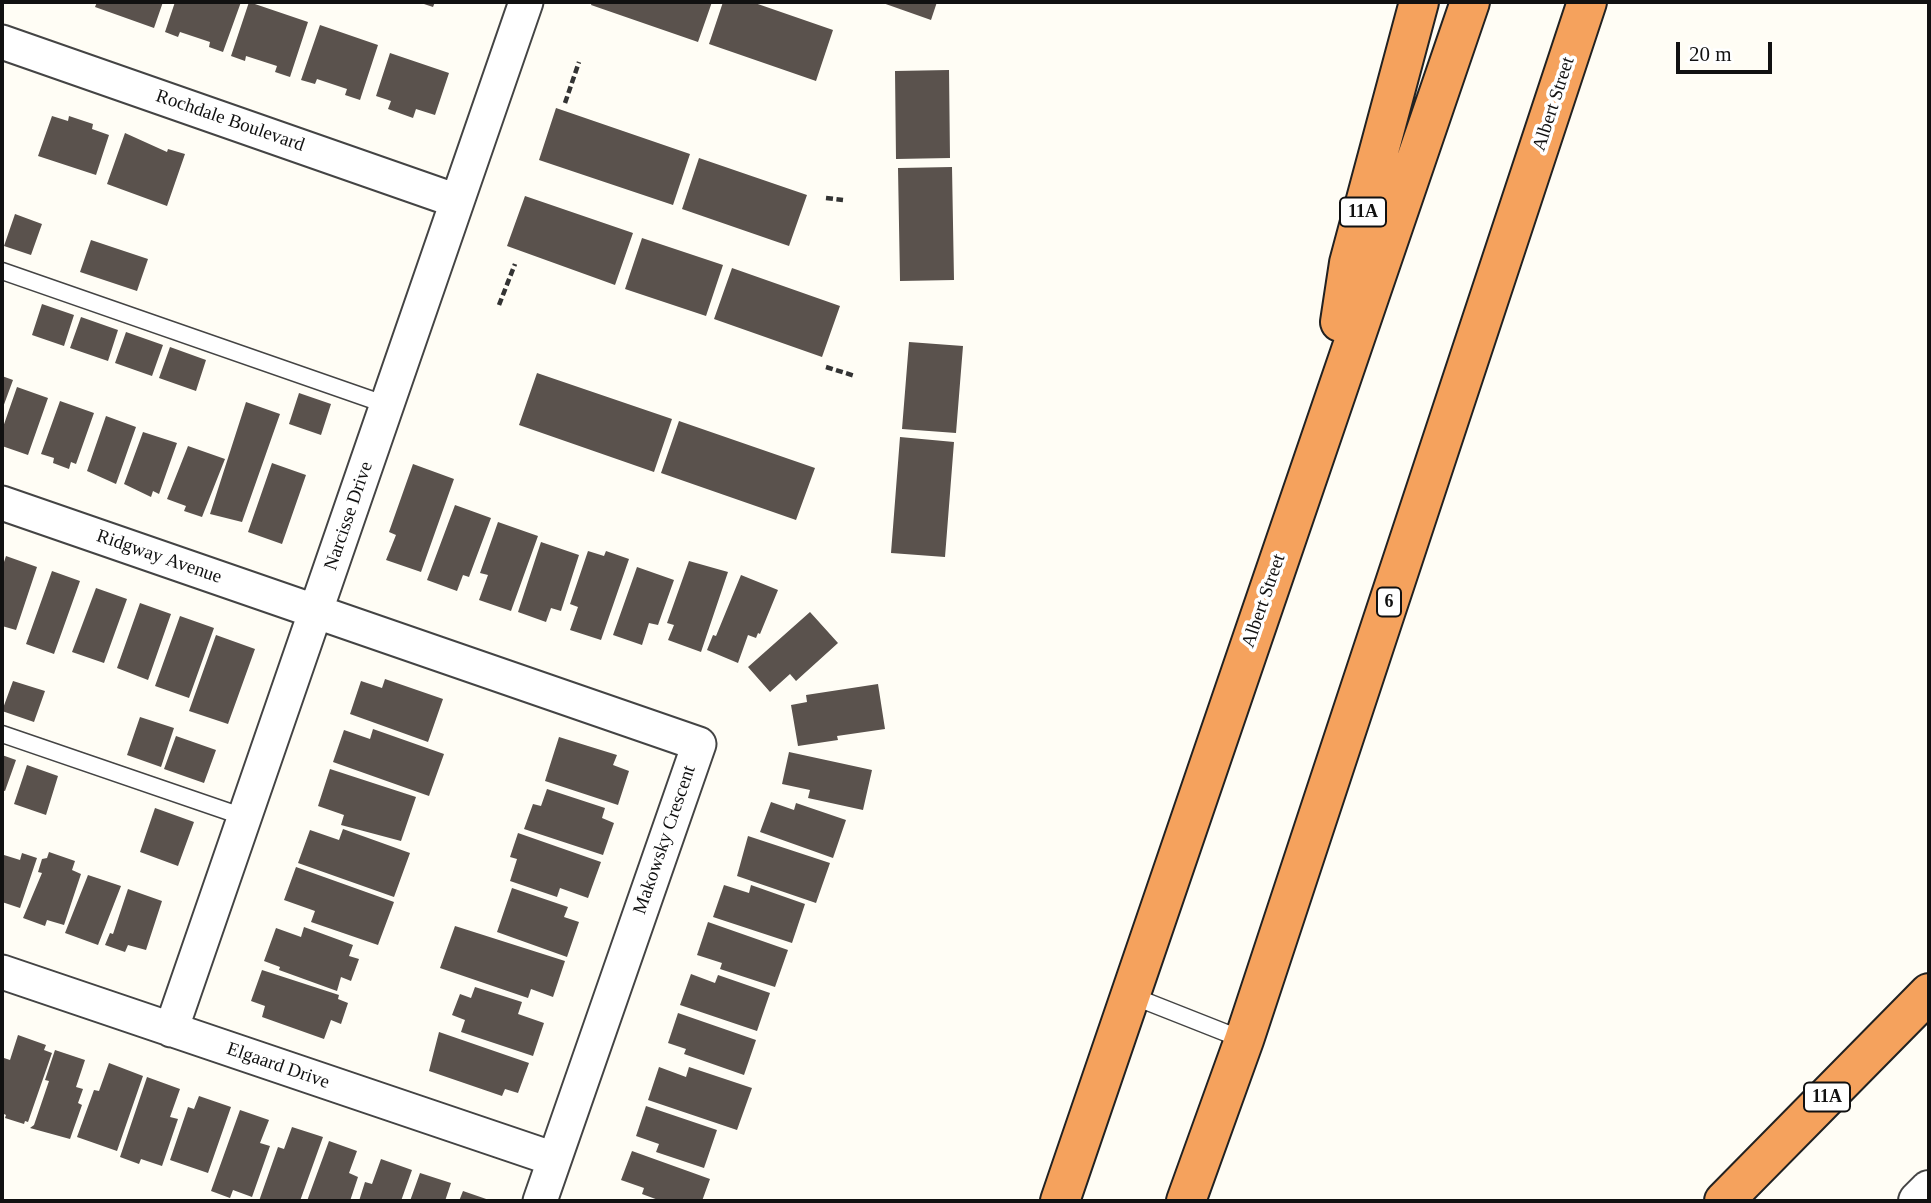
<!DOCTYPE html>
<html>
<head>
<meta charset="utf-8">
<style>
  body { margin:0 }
  #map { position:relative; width:1931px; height:1203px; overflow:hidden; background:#fffdf5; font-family:Georgia,serif }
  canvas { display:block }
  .frame { position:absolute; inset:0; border:4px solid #111; pointer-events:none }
  .scale { position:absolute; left:1676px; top:42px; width:96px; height:32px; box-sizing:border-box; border:4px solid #111; border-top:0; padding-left:9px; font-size:21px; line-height:24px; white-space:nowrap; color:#111; -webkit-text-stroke:5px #fff; paint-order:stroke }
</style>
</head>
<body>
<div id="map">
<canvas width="1931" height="1203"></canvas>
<div class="frame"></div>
<div class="scale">20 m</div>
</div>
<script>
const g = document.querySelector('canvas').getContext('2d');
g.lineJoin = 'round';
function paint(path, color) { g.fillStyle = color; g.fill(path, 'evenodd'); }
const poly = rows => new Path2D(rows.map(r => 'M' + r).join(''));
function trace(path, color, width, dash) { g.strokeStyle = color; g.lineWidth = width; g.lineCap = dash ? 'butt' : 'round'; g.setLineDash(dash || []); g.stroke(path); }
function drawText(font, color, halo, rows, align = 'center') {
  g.font = font + ' Georgia,serif'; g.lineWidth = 7; g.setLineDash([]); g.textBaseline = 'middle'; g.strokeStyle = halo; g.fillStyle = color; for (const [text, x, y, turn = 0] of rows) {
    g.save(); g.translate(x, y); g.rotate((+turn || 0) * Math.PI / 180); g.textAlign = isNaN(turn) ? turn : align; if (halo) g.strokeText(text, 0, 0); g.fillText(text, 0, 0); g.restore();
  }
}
paint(poly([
  [97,2,163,2,154,28,95,7],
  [175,2,241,2,223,52,209,47,210,42,180,32,178,37,165,32],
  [249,2,308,22,290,77,275,72,277,66,246,56,245,61,231,56],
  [418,2,435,2,433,7],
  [592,2,712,2,698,42,591,5],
  [723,2,752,2,833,30,816,81,709,44],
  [880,2,937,2,931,20],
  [320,25,378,45,360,100,345,95,347,89,317,79,315,84,301,80],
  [390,53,449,73,435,115,416,109,413,118,388,109,391,101,376,96],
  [949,70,950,158,896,159,895,71],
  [556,108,690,154,673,205,539,160],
  [52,116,68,121,69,116,93,124,92,129,109,135,96,175,38,156],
  [125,133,167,152,168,149,185,154,167,206,107,184],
  [699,158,807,195,789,246,682,209],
  [952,167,954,280,900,281,898,168],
  [525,196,633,233,615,285,507,246],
  [15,214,42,224,31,255,4,246],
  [642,238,723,265,706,316,625,289],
  [91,240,148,259,137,291,80,272],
  [732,268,840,306,822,357,714,319],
  [42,304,74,315,64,346,32,335],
  [81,317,118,330,108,361,70,348],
  [126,332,163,345,152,376,115,363],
  [909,342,963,346,956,433,902,429],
  [170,347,206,360,196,391,159,378],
  [537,373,672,419,654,472,519,425],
  [2,376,13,380,2,410],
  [17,387,48,398,28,455,2,446,2,430],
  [299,393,331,404,321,435,289,424],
  [60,401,94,413,76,464,71,462,69,469,53,463,54,458,41,454],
  [246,402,280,414,242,522,210,514],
  [106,416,136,427,116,484,87,471],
  [679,421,815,468,796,520,661,473],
  [143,432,177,443,159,494,153,491,151,497,124,484],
  [900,437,954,442,945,557,891,553],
  [188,446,225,459,202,517,184,511,186,506,167,499],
  [272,463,306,475,282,544,248,532],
  [413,464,454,479,421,572,386,560,396,535,389,532],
  [455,505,491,518,469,577,463,575,457,591,427,580],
  [498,522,538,536,511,611,479,600,488,575,480,573],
  [541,542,579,555,561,611,551,608,546,622,518,612],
  [588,551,604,556,606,551,629,559,601,640,570,630,578,607,570,604],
  [6,556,37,567,16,630,2,626,2,568],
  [689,561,728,572,701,652,668,640,674,625,667,623],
  [637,567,674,580,658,625,649,623,642,645,613,635],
  [52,571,80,581,54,654,26,644],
  [741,575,778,590,760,634,758,633,756,638,748,635,738,663,707,650,713,635,716,636],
  [96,588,127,599,104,663,72,652],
  [140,603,171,614,148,680,117,668],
  [810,612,838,643,796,681,790,674,770,692,748,667],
  [180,616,214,628,189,698,155,686],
  [216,635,255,649,228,724,189,711],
  [385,679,443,699,428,742,350,714,361,681,382,688],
  [13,681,45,691,34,722,2,711],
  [878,684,885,729,837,736,838,740,798,746,791,705,807,702,806,695],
  [140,717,174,728,161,767,127,755],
  [373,729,444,754,429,796,333,762,344,730,370,739],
  [176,736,216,750,204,783,164,769],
  [559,737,617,755,613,765,629,771,618,805,545,781],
  [789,752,872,770,863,810,808,798,810,790,782,784],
  [2,755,16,760,5,791,2,790],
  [27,765,58,776,46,815,14,804],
  [330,769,416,797,401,841,341,825,344,815,318,806],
  [547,789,605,808,602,818,614,823,603,855,524,829,533,804,541,806],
  [771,802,794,810,796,803,846,820,833,858,760,832],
  [155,808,194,822,178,866,140,852],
  [343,829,410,853,394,897,298,863,310,830,339,840],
  [518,833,601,862,588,898,560,888,557,897,510,881,517,859,510,857],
  [748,836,830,863,816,903,737,876],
  [49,852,75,861,72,870,81,874,64,925,47,920,45,926,23,918,42,873,38,872,42,859,47,858],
  [22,853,37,858,20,908,2,902,2,862,4,855,20,860],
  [296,867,394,902,378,945,311,922,315,911,284,900],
  [88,875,121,886,98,945,65,933],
  [724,885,749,893,751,885,805,904,792,943,713,917],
  [512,888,568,907,564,917,579,922,567,957,497,932],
  [128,889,162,901,146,950,128,945,125,952,105,945,110,933,113,934],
  [708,922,788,950,775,987,720,969,722,963,697,955],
  [455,926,565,961,553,997,531,989,528,998,440,968],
  [304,927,353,945,349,956,359,959,351,981,341,977,337,991,279,970,280,967,264,961,276,928,301,937],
  [262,970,339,995,338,999,348,1003,341,1024,331,1020,324,1039,262,1017,265,1006,251,1001],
  [691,974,715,983,718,975,770,993,757,1031,680,1005],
  [475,987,522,1002,518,1014,544,1023,533,1056,461,1032,465,1020,452,1015,460,994,471,998],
  [678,1013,756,1040,744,1075,684,1054,686,1049,668,1043],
  [439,1032,529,1063,518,1093,505,1089,502,1096,429,1071],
  [18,1035,46,1045,44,1050,52,1053,28,1122,25,1121,24,1124,5,1118,6,1115,2,1113,2,1065,4,1058,10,1060],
  [55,1050,85,1060,76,1087,83,1089,78,1103,82,1105,70,1139,30,1128,34,1125,49,1081,45,1080],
  [109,1063,143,1076,117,1151,77,1137,94,1090,99,1091],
  [659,1067,686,1077,689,1067,752,1088,737,1130,648,1100],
  [147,1077,180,1089,170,1117,178,1119,162,1166,141,1159,139,1164,120,1157],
  [199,1096,231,1107,208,1173,170,1160,188,1107,194,1109],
  [646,1106,717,1130,704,1168,656,1152,659,1144,636,1136],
  [240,1110,269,1120,260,1143,270,1146,252,1197,233,1190,230,1198,211,1191],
  [292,1127,323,1137,300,1201,259,1201,278,1147,284,1149],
  [329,1141,357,1151,349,1173,358,1177,350,1201,307,1201],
  [632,1151,710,1179,702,1201,661,1201,642,1194,644,1188,621,1180],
  [381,1159,412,1170,401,1201,359,1201,365,1182,372,1184],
  [420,1173,451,1183,445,1201,410,1201],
  [463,1191,492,1201,459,1201]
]), '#5a524d');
const service = poly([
  [2,271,387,405],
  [2,734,244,817],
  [1130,995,1244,1040]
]);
const minor = poly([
  [2,42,457,201],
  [2,503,699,744,540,1201],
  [2,972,554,1159],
  [171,1030,526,2]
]);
const tertiary = poly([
  [1918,1201,1929,1190]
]);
const motorway = poly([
  [1340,322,1349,263,1419,2],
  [1060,1201,1470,2],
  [1186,1201,1244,1040,1587,2],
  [1724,1201,1929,993]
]);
trace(service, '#444', 19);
trace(minor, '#444', 37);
trace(tertiary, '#444', 42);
trace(motorway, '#222', 42);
trace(poly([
  [565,103,579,62],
  [826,198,843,200],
  [499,305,515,264],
  [826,367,855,376]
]), '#333', 4.5, [7, 3.5]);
trace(service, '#fff', 16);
trace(minor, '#fff', 33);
trace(tertiary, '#fff', 38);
trace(motorway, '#f5a25d', 38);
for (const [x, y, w] of [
  [1363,212,46],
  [1389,602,24],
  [1827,1097,46]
]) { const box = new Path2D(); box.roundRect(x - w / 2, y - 14.5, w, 29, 5); g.fillStyle = '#fff'; g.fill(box); trace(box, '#111', 2); }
drawText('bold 18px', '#111', null, [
  ["11A",1363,212],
  ["6",1389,602],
  ["11A",1827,1097]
]);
drawText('19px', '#111', '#fff', [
  ["Albert Street",1554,104,-72],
  ["Rochdale Boulevard",230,121,19],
  ["Narcisse Drive",349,516,-71],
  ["Ridgway Avenue",159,557,19],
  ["Albert Street",1264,601,-71],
  ["Makowsky Crescent",665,840,-71],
  ["Elgaard Drive",278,1066,19]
]);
</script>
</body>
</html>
